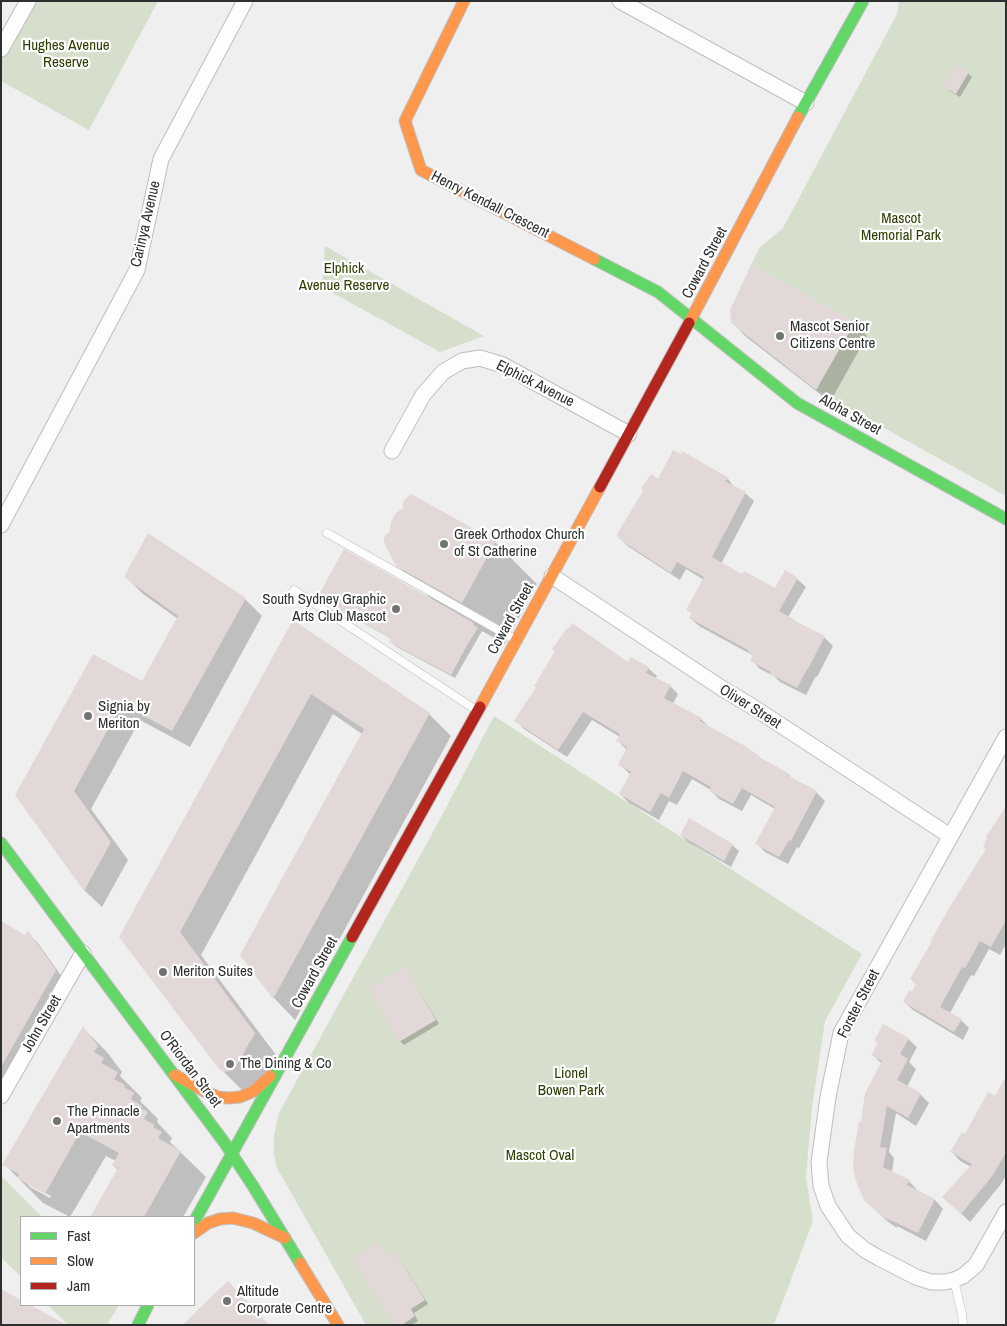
<!DOCTYPE html>
<html>
<head>
<meta charset="utf-8">
<style>
  body { margin:0 }
  #map { position:relative; width:1007px; height:1326px; overflow:hidden; background:#efefef; font-family:"Archivo Narrow",sans-serif }
  canvas { display:block }
  .frame { position:absolute; inset:0; border:2px solid #2e2f2f; pointer-events:none }
  .legend { position:absolute; left:20px; top:1216px; width:175px; height:90px; box-sizing:border-box; background:#fff; border:1px solid #abacac; margin:0; padding:6px 9px; list-style:none; font-size:15px; color:#2e2f2f }
  .legend li { display:flex; align-items:center; gap:10px; height:25px }
  .legend b { width:25px; border:1px solid #abacac }
</style>
</head>
<body>
<div id="map">
<canvas width="1007" height="1326"></canvas>
<div class="frame"></div>
<ul class="legend">
<li><b style="height:6px;background:#63d668"></b>Fast</li>
<li><b style="height:6px;background:#ff974d"></b>Slow</li>
<li><b style="height:6px;background:#b3261e"></b>Jam</li>
</ul>
</div>
<script>
const g = document.querySelector('canvas').getContext('2d');
g.lineJoin = 'round';
function paint(path, color) { g.fillStyle = color; g.fill(path, 'evenodd'); }
const poly = rows => new Path2D(rows.map(r => 'M' + r).join(''));
function trace(path, color, width, dash) { g.strokeStyle = color; g.lineWidth = width; g.lineCap = dash ? 'butt' : 'round'; g.setLineDash(dash || []); g.stroke(path); }
function drawText(font, color, halo, rows, align = 'center') {
  g.font = font + ' "Archivo Narrow",sans-serif'; g.lineWidth = 4.5; g.setLineDash([]); g.textBaseline = 'middle'; g.strokeStyle = halo; g.fillStyle = color; for (const [text, x, y, turn = 0] of rows) {
    g.save(); g.translate(x, y); g.rotate((+turn || 0) * Math.PI / 180); g.textAlign = isNaN(turn) ? turn : align; if (halo) g.strokeText(text, 0, 0); g.fillText(text, 0, 0); g.restore();
  }
}
paint(poly([
  [28,1,158,1,89,130,1,81,1,49],
  [899,1,1006,1,1006,496,816,390,855,322,751,265,760,247,783,228,897,14],
  [325,246,392,284,484,336,440,352,322,287],
  [494,716,862,954,825,1021,812,1107,806,1177,813,1221,774,1325,366,1325,277,1168,274,1154,274,1136,279,1113,439,821],
  [1,1176,42,1217,21,1217,21,1277,1,1257],
  [48,1305,119,1305,107,1325,68,1325]
]), '#d6dfcb');
paint(poly([
  [968,73,972,77,960,97,948,90,944,86],
  [732,322,854,323,867,336,830,402,745,336],
  [683,453,728,479,735,488,745,493,754,501,721,564,743,576,775,589,797,579,806,587,788,617,798,624,824,637,833,646,817,677,816,676,806,695,780,682,774,676,760,669,752,660,754,656,699,626,690,618,693,614,688,609,704,580,686,569,680,580,629,547,620,539,659,480,682,456],
  [495,542,537,584,505,644,482,631,455,678,395,646,391,642,392,639,323,601,319,597,431,599,397,565],
  [126,577,245,599,262,616,190,747,140,720,91,809,128,860,102,907,85,891,17,795,143,683,178,619,143,594],
  [294,622,429,714,451,736,295,1020,274,998,241,954,362,734,333,714,201,955,276,1055,255,1092,242,1090,220,1068,121,937],
  [629,664,648,668,657,676,655,679,670,686,678,694,673,704,701,719,710,728,759,757,762,760,788,774,792,779,816,792,825,801,799,848,797,847,788,864,765,852,757,844,775,809,751,795,742,811,719,799,711,791,711,790,692,779,677,805,669,801,659,820,629,803,620,794,631,775,619,764,627,750,618,741,620,737,592,720,567,757,524,729,516,721],
  [1006,812,1006,944,1000,955,989,949,974,976,971,975,950,1013,961,1020,969,1028,963,1040,913,1010,904,1002,912,993,917,985,911,979,987,849],
  [681,835,732,845,739,851,731,867,688,842],
  [28,933,37,942,65,981,1,1094,1,980],
  [408,973,439,1024,404,1045,400,1041],
  [83,1028,107,1052,122,1072,120,1076,142,1098,140,1101,158,1119,157,1122,172,1138,170,1142,206,1177,183,1217,91,1217,118,1170,113,1165,116,1161,106,1156,70,1217,43,1203,4,1164],
  [26,1182,51,1196,50,1198,30,1187],
  [908,1039,917,1047,909,1062,916,1069,907,1087,920,1094,929,1103,916,1126,896,1113,889,1152,894,1158,892,1173,909,1181,917,1190,917,1191,935,1200,943,1209,926,1241,897,1226,897,1228,887,1221,865,1199,862,1124,882,1064,873,1055],
  [1006,1079,1006,1176,1001,1184,970,1222,944,1197,971,1167,960,1161,952,1152,995,1098],
  [377,1243,386,1256,394,1251,397,1255,428,1304,414,1313,418,1321,412,1325,395,1325]
]), '#0003');
paint(poly([
  [956,65,969,72,956,94,943,87],
  [751,265,855,322,816,390,731,323,730,310],
  [673,450,681,454,682,451,729,478,725,481,746,492,712,557,742,574,744,571,775,588,785,570,798,578,779,611,795,620,795,621,825,636,808,669,807,669,797,688,770,674,771,672,750,661,753,655,748,652,748,650,689,618,692,613,686,610,704,577,677,562,671,573,619,539,617,534,643,491,641,489,651,474,658,479],
  [411,494,496,541,462,603,396,566,384,543,384,538,386,535,390,531,391,522,395,514,403,508,403,502,405,499],
  [148,533,246,598,172,731,122,704,74,791,111,842,84,891,15,795,93,654,142,681,178,616,124,577],
  [344,549,474,623,473,625,478,628,467,645,451,675,389,642,391,638,317,598],
  [293,620,430,713,273,999,240,955,364,729,311,694,180,932,255,1033,234,1070,224,1072,219,1069,119,937],
  [572,623,628,662,631,657,649,667,646,673,671,685,664,698,702,718,700,721,739,743,746,746,747,748,760,756,759,757,788,773,787,775,817,791,791,841,789,840,779,857,755,844,775,807,742,788,733,804,709,791,711,787,683,771,669,798,661,793,650,812,619,794,631,772,618,765,627,747,616,741,620,734,583,712,558,750,514,721,536,687,534,686,555,651,552,649,567,628,569,628],
  [1006,806,1006,920,991,947,980,941,965,968,962,967,940,1007,962,1019,954,1032,903,1002,909,990,912,992,916,983,910,979,931,943,930,942,948,910,986,849,983,847,987,838,986,837],
  [689,818,733,844,724,861,680,835],
  [1,921,25,935,28,931,56,970,1,1067],
  [405,967,436,1020,399,1042,368,989],
  [883,1024,909,1038,900,1054,908,1059,897,1080,921,1093,908,1118,887,1106,880,1147,887,1148,883,1167,910,1180,907,1185,935,1199,918,1233,888,1219,888,1220,877,1212,864,1200,856,1181,854,1173,853,1166,854,1151,859,1122,861,1122,865,1093,882,1061,871,1055,878,1043,874,1041],
  [83,1026,98,1046,94,1052,104,1058,101,1063,118,1072,114,1079,125,1085,124,1087,134,1093,131,1099,142,1106,141,1108,148,1112,144,1119,155,1125,153,1127,162,1132,158,1138,181,1151,144,1217,90,1217,118,1168,112,1165,119,1153,80,1132,45,1194,17,1178,19,1174,2,1165],
  [1006,1076,1006,1152,993,1175,961,1214,942,1197,972,1164,950,1152,962,1132,965,1134,988,1092,995,1096],
  [378,1242,386,1255,394,1250,425,1300,411,1309,415,1316,402,1325,394,1325,352,1258],
  [228,1281,269,1325,182,1325],
  [1,1289,21,1300,21,1305,30,1305,67,1325,1,1325]
]), '#e2d8d8');
const lane = poly([
  [327,533,516,640],
  [294,590,476,710],
  [954,1280,962,1314,963,1325]
]);
const street = poly([
  [620,1,806,103],
  [1,49,28,1],
  [392,451,423,395,443,372,462,361,480,358,503,365,629,434],
  [1,525,137,270,161,159,245,1],
  [552,576,723,689,753,707,950,836],
  [1006,737,841,1033,828,1097,819,1162,821,1186,828,1206,848,1236,865,1250,879,1258,916,1277,931,1282,945,1282,954,1280,963,1276,976,1265,1006,1212],
  [1,1096,83,953]
]);
const fast = poly([
  [798,117,863,1],
  [594,259,658,292,797,403,1006,519],
  [1,843,224,1142,253,1186,300,1263],
  [194,1222,352,937],
  [138,1325,148,1305]
]);
const slow = poly([
  [464,1,405,121,421,170,594,259],
  [689,323,798,117],
  [480,707,600,487],
  [175,1075,206,1092,218,1097,229,1098,240,1097,254,1091,270,1076],
  [194,1233,208,1223,220,1219,233,1218,253,1223,285,1238],
  [300,1263,338,1325]
]);
const jam = poly([
  [600,487,689,323],
  [352,937,480,707]
]);
trace(lane, '#bebebe', 9);
trace(street, '#bebebe', 17);
trace(fast, '#bebebe', 13);
trace(slow, '#bebebe', 13);
trace(jam, '#bebebe', 13);
trace(lane, '#fdfdfd', 8);
trace(street, '#fdfdfd', 15);
trace(fast, '#63d668', 11);
trace(slow, '#ff974d', 11);
trace(jam, '#b3261e', 11);
for (const [x, y, r, color] of [
  [780,336,5,"#727272"],
  [444,544,5,"#727272"],
  [396,609,5,"#727272"],
  [88,716,5,"#727272"],
  [163,972,5,"#727272"],
  [230,1064,5,"#727272"],
  [57,1121,5,"#727272"],
  [227,1301,5,"#727272"]
]) { const dot = new Path2D(); dot.arc(x, y, r, 0, 2 * Math.PI); g.fillStyle = color; g.fill(dot); trace(dot, '#fff', 2); }
drawText('15px', '#2d3f00', '#fff', [
  ["Hughes Avenue",66,46],
  ["Reserve",66,63],
  ["Mascot",901,219],
  ["Memorial Park",901,236],
  ["Elphick",344,269],
  ["Avenue Reserve",344,286],
  ["Lionel",571,1074],
  ["Bowen Park",571,1091],
  ["Mascot Oval",540,1156]
]);
drawText('15px', '#2e2f2f', '#fff', [
  ["Henry Kendall Crescent",490,205,27],
  ["Carinya Avenue",146,224,-77],
  ["Coward Street",705,263,-62],
  ["Elphick Avenue",535,384,27],
  ["Aloha Street",850,415,29],
  ["Coward Street",511,619,-61],
  ["Oliver Street",750,707,32],
  ["Coward Street",315,973,-61],
  ["Forster Street",859,1004,-63],
  ["John Street",42,1024,-60],
  ["O'Riordan Street",190,1069,53]
]);
drawText('15px', '#2e2f2f', '#fff', [
  ["Mascot Senior",790,327],
  ["Citizens Centre",790,344],
  ["Greek Orthodox Church",454,535],
  ["of St Catherine",454,552],
  ["South Sydney Graphic",386,600,"right"],
  ["Arts Club Mascot",386,617,"right"],
  ["Signia by",98,707],
  ["Meriton",98,724],
  ["Meriton Suites",173,972],
  ["The Dining & Co",240,1064],
  ["The Pinnacle",67,1112],
  ["Apartments",67,1129],
  ["Altitude",237,1292],
  ["Corporate Centre",237,1309]
], 'left');
</script>
</body>
</html>
